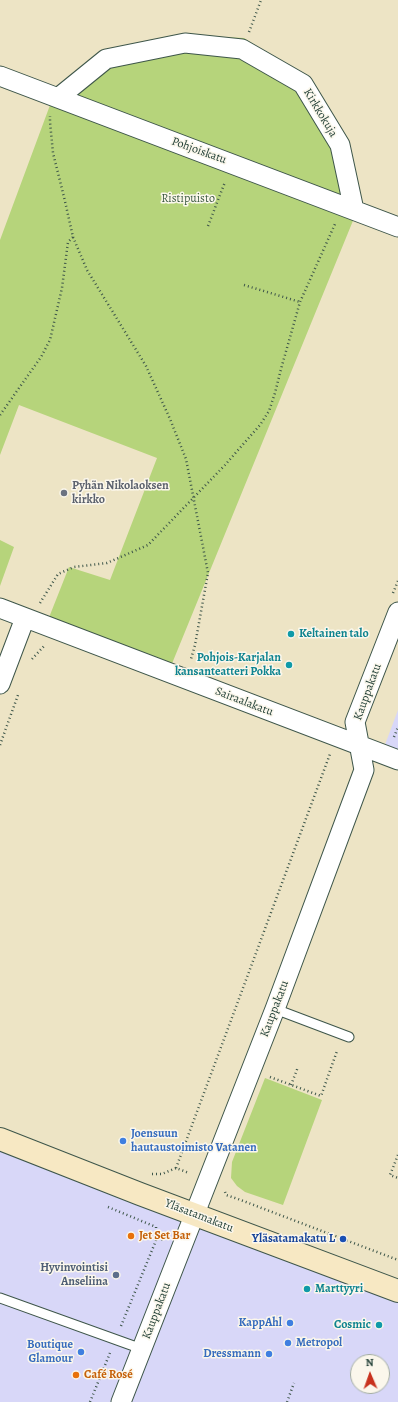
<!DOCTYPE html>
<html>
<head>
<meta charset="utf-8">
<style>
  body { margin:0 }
  #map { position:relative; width:398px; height:1402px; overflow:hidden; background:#ede4c5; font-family:Alegreya,serif }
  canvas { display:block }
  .north { position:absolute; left:350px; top:1354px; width:40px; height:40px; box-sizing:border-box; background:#fbf7ec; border:1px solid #a3ada2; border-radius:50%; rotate:358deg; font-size:11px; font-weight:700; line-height:16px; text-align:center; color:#1f3d34 }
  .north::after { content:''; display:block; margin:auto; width:14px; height:18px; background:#c8321e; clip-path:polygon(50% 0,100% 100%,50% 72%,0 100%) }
</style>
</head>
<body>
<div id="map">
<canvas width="398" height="1402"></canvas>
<div class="north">N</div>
</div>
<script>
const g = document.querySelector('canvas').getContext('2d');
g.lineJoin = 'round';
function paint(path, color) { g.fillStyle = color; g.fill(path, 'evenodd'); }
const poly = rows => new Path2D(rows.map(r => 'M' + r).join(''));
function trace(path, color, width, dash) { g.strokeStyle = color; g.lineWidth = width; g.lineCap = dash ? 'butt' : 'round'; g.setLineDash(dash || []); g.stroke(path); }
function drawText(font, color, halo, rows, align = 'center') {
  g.font = font + ' Alegreya,serif'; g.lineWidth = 3; g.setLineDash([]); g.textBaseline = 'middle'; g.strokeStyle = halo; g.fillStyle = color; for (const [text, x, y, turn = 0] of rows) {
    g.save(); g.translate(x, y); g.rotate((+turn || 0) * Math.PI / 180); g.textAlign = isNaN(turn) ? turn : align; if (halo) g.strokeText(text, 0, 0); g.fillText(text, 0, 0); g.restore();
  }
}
paint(poly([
  [398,710,398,756,383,750],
  [0,1146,398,1300,398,1402,0,1402],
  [358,1362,382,1362,382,1386,358,1386]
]), '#d8d7f8');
paint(poly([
  [184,35,244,38,305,78,359,206,171,666,48,620,69,567,110,580,157,458,19,405,0,455,0,240,56,89],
  [0,540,14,547,0,586],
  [265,1078,322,1100,283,1205,245,1192,237,1186,231,1178,232,1162]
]), '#b6d47b');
const lane = poly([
  [275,1009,349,1037],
  [0,1298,142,1349]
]);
const street = poly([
  [0,76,398,227],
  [58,98,106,59,185,43,242,49,303,84,340,145,354,210],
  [0,608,398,760],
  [0,684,25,618],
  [121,1402,275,1009,364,770,355,722,398,612]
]);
const secondary = poly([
  [0,1139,140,1194,398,1291]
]);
trace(lane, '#3e564a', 11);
trace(street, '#3e564a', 21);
trace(secondary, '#3e564a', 24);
trace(poly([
  [249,32,261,0],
  [208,226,225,182],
  [73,237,87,270,146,366,170,419,186,459,208,573,195,645,191,659],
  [244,285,300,302],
  [0,415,41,357,50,340,62,288,68,242,73,237,64,197,53,153,50,122,50,116],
  [393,593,398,581],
  [40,603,58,574,74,567,107,563,148,545,225,465,260,425,269,411,275,393,281,369,300,302,335,224],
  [32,659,45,645],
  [394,737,398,727],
  [0,745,18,695],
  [270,1077,321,1096,337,1051],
  [291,1085,298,1067],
  [398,1155,390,1175,398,1178],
  [176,1168,330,754],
  [152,1174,162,1174,176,1168,189,1173],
  [225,1192,226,1195,238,1199,398,1260],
  [108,1207,156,1227,157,1238,163,1240],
  [121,1326,157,1238],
  [90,1402,110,1353],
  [287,1402,294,1383]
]), '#3e564a', 2.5, [1, 3]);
trace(lane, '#fff', 9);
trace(street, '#fff', 19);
trace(secondary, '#f7e8c3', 22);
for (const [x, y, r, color] of [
  [64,493,4,"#6b7280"],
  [291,634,4,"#0f9aa8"],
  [289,665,4,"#0f9aa8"],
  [123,1141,4,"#3f7fe0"],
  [131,1236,4,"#e8710a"],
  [343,1239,4,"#1a4fb4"],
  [116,1275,4,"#5c6f8a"],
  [307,1289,4,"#0f9aa8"],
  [290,1323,4,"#3f7fe0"],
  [379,1325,4,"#0f9aa8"],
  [288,1343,4,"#3f7fe0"],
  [81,1352,4,"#3f7fe0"],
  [269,1354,4,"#3f7fe0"],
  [76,1375,4,"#e8710a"]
]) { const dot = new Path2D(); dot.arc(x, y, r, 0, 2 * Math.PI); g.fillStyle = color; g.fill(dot); trace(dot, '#fbf7ec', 1.5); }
drawText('12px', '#1f3d34', '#fbf7ec', [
  ["Kirkkokuja",320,113,59],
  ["Pohjoiskatu",199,151,20],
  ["Kauppakatu",368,692,-70],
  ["Sairaalakatu",244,702,21],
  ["Kauppakatu",275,1009,-69],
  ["Yläsatamakatu",199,1216,21],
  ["Kauppakatu",157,1311,-69]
]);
drawText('12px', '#3d5b42', '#fbf7ec', [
  ["Ristipuisto",188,199]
]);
drawText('bold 12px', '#5b616d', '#fbf7ec', [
  ["Pyhän Nikolaoksen",72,486],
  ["kirkko",72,500]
], 'left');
drawText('bold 12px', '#0d838f', '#fbf7ec', [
  ["Keltainen talo",299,634],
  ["Pohjois-Karjalan",281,658,"right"],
  ["kansanteatteri Pokka",281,672,"right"],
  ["Marttyyri",315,1289],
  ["Cosmic",371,1325,"right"]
], 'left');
drawText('bold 12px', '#366cbe', '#fbf7ec', [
  ["Joensuun",131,1134,"left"],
  ["hautaustoimisto Vatanen",131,1148,"left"],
  ["KappAhl",282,1323],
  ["Metropol",296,1343,"left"],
  ["Boutique",73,1345],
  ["Glamour",73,1359],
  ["Dressmann",261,1354]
], 'right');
drawText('bold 12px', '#c56008', '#fbf7ec', [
  ["Jet Set Bar",139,1236],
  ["Café Rosé",84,1375]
], 'left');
drawText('bold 12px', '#164399', '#fbf7ec', [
  ["Yläsatamakatu L",335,1239]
], 'right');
drawText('bold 12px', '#4e5e75', '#fbf7ec', [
  ["Hyvinvointisi",108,1268],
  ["Anseliina",108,1282]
], 'right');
</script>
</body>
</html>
